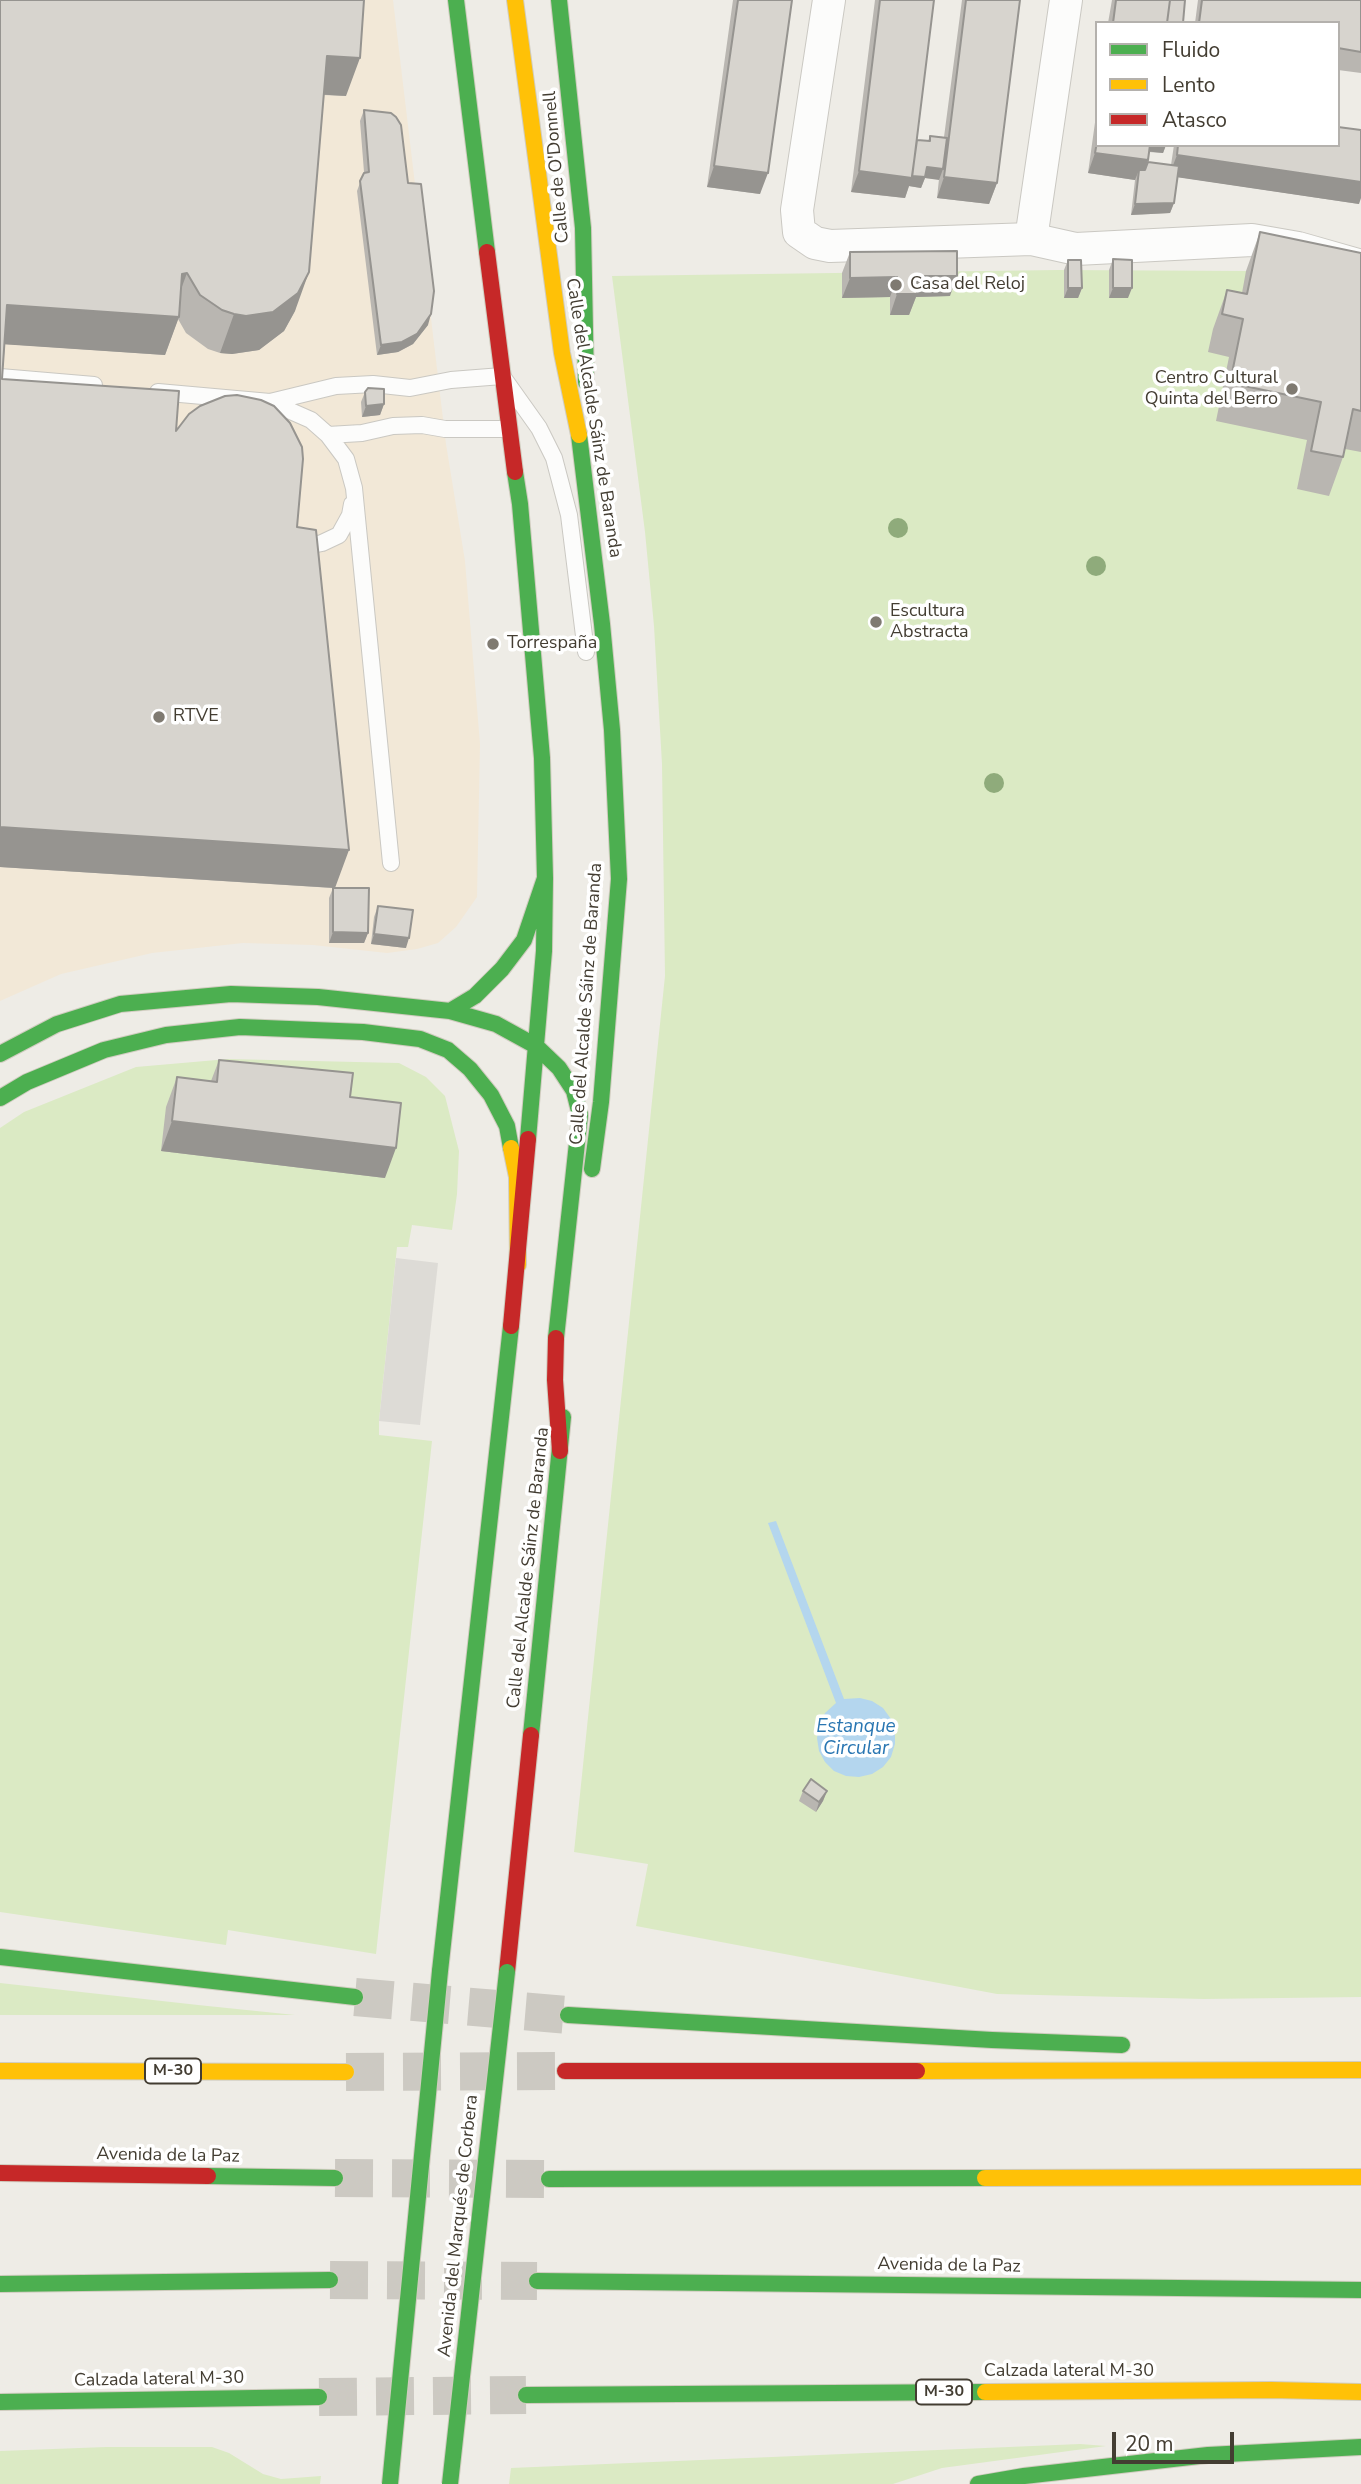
<!DOCTYPE html>
<html>
<head>
<meta charset="utf-8">
<style>
  body { margin:0 }
  #map { position:relative; width:1361px; height:2484px; overflow:hidden; background:#eeece6; font-family:"Nunito Sans",sans-serif }
  canvas { display:block }
  .legend { position:absolute; left:1095px; top:21px; width:245px; height:126px; box-sizing:border-box; background:#fff; border:2px solid #b4b1ad; margin:0; padding:9px 12px; list-style:none; font-size:21px; color:#433d32 }
  .legend li { display:flex; align-items:center; gap:14px; height:35px }
  .legend b { width:35px; border:2px solid #b4b1ad }
  .scale { position:absolute; left:1112px; top:2432px; width:122px; height:32px; box-sizing:border-box; border:4px solid #433d32; border-top:0; padding-left:9px; font-size:21px; line-height:24px; white-space:nowrap; color:#433d32; -webkit-text-stroke:5px #fff; paint-order:stroke }
</style>
</head>
<body>
<div id="map">
<canvas width="1361" height="2484"></canvas>
<ul class="legend">
<li><b style="height:9px;background:#4caf50"></b>Fluido</li>
<li><b style="height:9px;background:#ffc107"></b>Lento</li>
<li><b style="height:9px;background:#c62828"></b>Atasco</li>
</ul>
<div class="scale">20 m</div>
</div>
<script>
const g = document.querySelector('canvas').getContext('2d');
g.lineJoin = 'round';
function paint(path, color) { g.fillStyle = color; g.fill(path, 'evenodd'); }
const poly = rows => new Path2D(rows.map(r => 'M' + r).join(''));
function trace(path, color, width, dash) { g.strokeStyle = color; g.lineWidth = width; g.lineCap = dash ? 'butt' : 'round'; g.setLineDash(dash || []); g.stroke(path); }
function drawText(font, color, halo, rows, align = 'center') {
  g.font = font + ' "Nunito Sans",sans-serif'; g.lineWidth = 7; g.setLineDash([]); g.textBaseline = 'middle'; g.strokeStyle = halo; g.fillStyle = color; for (const [text, x, y, turn = 0] of rows) {
    g.save(); g.translate(x, y); g.rotate((+turn || 0) * Math.PI / 180); g.textAlign = isNaN(turn) ? turn : align; if (halo) g.strokeText(text, 0, 0); g.fillText(text, 0, 0); g.restore();
  }
}
paint(poly([
  [0,0,393,0,446,444,465,561,480,744,477,897,456,927,438,943,417,949,387,953,313,945,243,943,152,953,61,974,0,1001]
]), '#f2e8d7');
paint(poly([
  [1058,270,1246,271,1361,294,1361,1997,1204,1999,997,1994,636,1926,648,1864,574,1852,665,976,662,764,654,626,645,532,612,276],
  [228,1059,399,1063,426,1077,445,1096,459,1151,457,1194,452,1230,412,1225,408,1247,397,1247,379,1421,379,1435,432,1441,376,1954,228,1930,226,1945,0,1912,0,1128,24,1112,136,1067],
  [0,1983,198,2005,295,2015,0,2015],
  [1080,2444,1106,2446,942,2468,893,2484,509,2484,511,2468],
  [106,2447,212,2447,229,2453,263,2474,281,2479,321,2476,320,2484,0,2484,0,2451]
]), '#dbeac4');
paint(poly([
  [396,1258,438,1263,420,1425,379,1421]
]), '#dddbd6');
paint(poly([
  [776,1521,844,1699,860,1698,872,1701,883,1708,891,1719,895,1731,895,1744,891,1757,883,1767,872,1774,859,1777,846,1776,834,1771,825,1762,819,1751,817,1738,819,1725,825,1713,836,1703,768,1523]
]), '#b4d6ee');
trace(poly([
  [355,1997,568,2015],
  [346,2072,565,2071],
  [335,2178,549,2179],
  [330,2280,537,2281],
  [319,2397,526,2395]
]), '#ccc9c2', 38, [38, 19]);
const lane = poly([
  [0,377,94,385],
  [158,392,270,402,311,420,328,435,346,459,354,488,391,863],
  [270,402,336,386,373,384,410,388,451,380,502,376,539,428,554,458,569,515,586,652],
  [328,435,362,433,393,426,422,425,445,429,508,429],
  [296,545,307,546,322,543,339,535,350,515,352,504]
]);
const street = poly([
  [829,0,797,210,799,232,815,243,830,246,1031,239,1076,249,1252,240,1298,248,1361,266],
  [1031,239,1066,0]
]);
const fast = poly([
  [456,0,487,252],
  [559,0,583,228,586,382],
  [579,435,602,624,612,730,619,879,601,1102,592,1169],
  [515,472,520,504,542,758,545,878,544,951,528,1139],
  [450,1011,475,996,502,969,524,940,545,878],
  [0,1054,57,1024,120,1004,231,994,318,997,450,1011,496,1024,536,1046,559,1068,574,1091,580,1115,556,1338],
  [0,1098,27,1082,104,1050,166,1035,240,1027,363,1032,420,1039,448,1050,470,1069,491,1095,507,1126,511,1148],
  [531,1735,563,1417],
  [0,1957,355,1997],
  [440,1971,511,1326],
  [568,2015,992,2040,1122,2045],
  [208,2176,335,2178],
  [549,2179,985,2178],
  [537,2281,1361,2290],
  [0,2284,330,2280],
  [526,2395,985,2392],
  [0,2402,319,2397],
  [978,2484,1024,2476,1208,2455,1361,2447]
]);
const slow = poly([
  [515,0,562,353,579,435],
  [511,1148,517,1177,518,1265],
  [0,2071,346,2072],
  [917,2071,1361,2070],
  [985,2178,1361,2177],
  [985,2392,1271,2390,1361,2392]
]);
const jam = poly([
  [487,252,515,472],
  [511,1326,528,1139],
  [556,1338,555,1380,560,1451],
  [507,1972,531,1735],
  [565,2071,917,2071],
  [0,2173,208,2176]
]);
trace(lane, '#cac8c2', 18);
trace(street, '#cac8c2', 34);
trace(fast, '#d0ccbf', 18);
trace(slow, '#d0ccbf', 18);
trace(jam, '#d0ccbf', 18);
trace(lane, '#fcfcfb', 16);
trace(street, '#fcfcfb', 32);
trace(fast, '#4caf50', 16);
trace(slow, '#ffc107', 16);
trace(jam, '#c62828', 16);
const fastBridge = poly([
  [390,2484,440,1971],
  [450,2484,507,1972]
]);
trace(fastBridge, '#d0ccbf', 18, []);
trace(fastBridge, '#4caf50', 16);
g.fillStyle = '#8fab7b';
for (const [x, y] of [
  [898,528],
  [1096,566],
  [994,783]
]) { g.beginPath(); g.arc(x, y, 10, 0, 2 * Math.PI); g.fill(); }
paint(poly([
  [0,0,346,96,324,95,295,311,284,331,259,350,232,354,220,353,208,349,186,333,178,319,165,355,5,344,2,379,176,431,297,527,335,888,368,933,364,943,329,943,329,898,333,888,0,867],
  [733,0,792,0,760,194,707,187],
  [875,0,934,0,917,140,928,141,930,136,944,137,962,0,1020,0,997,183,989,204,937,198,939,179,925,178,921,188,909,186,905,198,851,192],
  [1112,0,1185,0,1183,23,1108,23],
  [1198,0,1361,0,1361,73,1338,70,1338,23,1195,23],
  [1097,108,1097,145,1166,145,1163,153,1149,152,1148,162,1171,165,1174,145,1338,145,1359,204,1178,177,1174,203,1170,213,1131,215,1135,180,1088,173],
  [364,110,408,183,428,325,413,344,398,352,377,355,357,191,364,172,360,121],
  [1260,232,1361,253,1361,452,1345,449,1343,457,1329,496,1297,489,1307,440,1216,421,1229,357,1208,352,1213,329,1227,290,1242,293,1246,271],
  [850,252,950,296,916,297,909,315,890,315,890,297,842,298,842,273],
  [1113,259,1128,298,1109,298,1109,270],
  [1068,260,1082,288,1078,298,1064,298,1064,270],
  [365,392,384,404,380,415,362,417,361,402],
  [378,906,406,948,371,944,374,917],
  [219,1060,350,1097,385,1178,161,1151,166,1107,177,1077,211,1081],
  [803,1791,827,1791,823,1801,816,1812,799,1801]
]), '#b9b6b1');
paint(poly([
  [327,56,360,58,346,96,313,94],
  [1147,145,1166,145,1163,153,1144,151],
  [1095,153,1148,160,1141,181,1139,170,1135,180,1088,173],
  [1177,155,1361,182,1361,198,1359,204,1169,176],
  [714,166,768,173,760,194,707,187],
  [927,167,943,169,939,180,925,178,921,188,909,186,905,198,851,192,859,171],
  [944,177,997,183,989,204,937,198],
  [1174,203,1170,213,1131,215,1135,204],
  [309,272,295,311,284,331,259,350,232,354,220,353,234,314],
  [187,273,173,311,182,274],
  [917,276,957,276,950,296,916,297,909,315,890,315,897,294],
  [897,277,890,297,842,298,850,278],
  [1068,288,1082,288,1078,298,1064,298],
  [1113,288,1132,288,1128,298,1109,298],
  [7,305,179,317,165,355,0,344],
  [431,314,428,325,413,344,398,352,377,355,381,345],
  [384,404,380,415,362,417,366,406],
  [0,827,349,850,335,888,0,867],
  [333,932,368,933,364,943,329,943],
  [374,934,409,938,406,948,371,944],
  [172,1121,396,1148,385,1178,161,1151],
  [827,1791,823,1801,816,1812,819,1802]
]), '#969490');
const building = poly([
  [0,0,364,0,360,58,327,56,309,272,298,293,273,312,246,316,234,314,222,310,200,295,187,273,182,274,179,317,7,305,2,379,179,391,176,431,189,414,200,406,225,396,237,395,261,400,274,406,290,423,302,447,303,459,297,527,316,530,349,850,0,827,0,0],
  [738,0,792,0,768,173,714,166,738,0],
  [880,0,934,0,912,178,859,171,880,0],
  [966,0,1020,0,997,183,944,177,966,0],
  [1116,0,1170,0,1167,23,1113,23,1116,0],
  [1170,0,1185,0,1183,23,1167,23,1170,0],
  [1202,0,1361,0,1361,52,1338,48,1338,23,1199,23,1202,0],
  [364,110,391,113,396,117,401,125,408,183,421,184,434,291,431,314,417,334,402,342,381,345,360,181,364,173,369,172,364,110],
  [1338,127,1361,130,1361,182,1177,155,1178,145,1338,145,1338,127],
  [930,136,947,138,943,169,927,167,925,177,912,176,917,140,930,141,930,136],
  [1097,142,1097,145,1150,145,1148,160,1095,153,1097,142],
  [1148,162,1179,166,1174,203,1135,204,1139,170,1145,170,1148,162],
  [1260,232,1361,253,1361,411,1353,409,1343,457,1311,451,1321,402,1230,383,1243,319,1222,314,1227,290,1247,294,1260,232],
  [957,251,957,276,917,276,917,294,897,294,897,277,850,278,850,252,957,251],
  [1113,259,1132,260,1132,288,1113,288,1113,259],
  [1068,260,1081,260,1082,288,1068,288,1068,260],
  [368,388,384,389,384,404,366,406,365,392,368,388],
  [333,888,369,888,368,933,333,932,333,888],
  [378,906,413,910,409,938,374,934,378,906],
  [219,1060,353,1073,350,1097,401,1103,396,1148,172,1121,177,1077,217,1082,219,1060],
  [811,1779,827,1791,819,1802,803,1791,811,1779]
]);
paint(building, '#d7d4ce');
trace(building, '#969490', 2);
for (const [x, y, r, color] of [
  [896,285,7,"#7f7a71"],
  [1292,389,7,"#7f7a71"],
  [876,622,7,"#7f7a71"],
  [493,644,7,"#7f7a71"],
  [159,717,7,"#7f7a71"]
]) { const dot = new Path2D(); dot.arc(x, y, r, 0, 2 * Math.PI); g.fillStyle = color; g.fill(dot); trace(dot, '#fff', 2.5); }
for (const [x, y, w] of [
  [173,2071,56],
  [944,2392,56]
]) { const box = new Path2D(); box.roundRect(x - w / 2, y - 12.5, w, 25, 5); g.fillStyle = '#fff'; g.fill(box); trace(box, '#433d32', 2); }
drawText('bold 16px', '#433d32', null, [
  ["M-30",173,2071],
  ["M-30",944,2392]
]);
drawText('18px', '#433d32', '#fff', [
  ["Calle de O'Donnell",557,167,-95],
  ["Calle del Alcalde Sáinz de Baranda",593,418,81],
  ["Calle del Alcalde Sáinz de Baranda",587,1004,-86],
  ["Calle del Alcalde Sáinz de Baranda",529,1568,-84],
  ["Avenida de la Paz",168,2156,1],
  ["Avenida del Marqués de Corbera",459,2226,-84],
  ["Avenida de la Paz",949,2266,1],
  ["Calzada lateral M-30",1069,2372],
  ["Calzada lateral M-30",159,2380,-1]
]);
drawText('18px', '#433d32', '#fff', [
  ["Casa del Reloj",910,285],
  ["Centro Cultural",1278,379,"right"],
  ["Quinta del Berro",1278,400,"right"],
  ["Escultura",890,612],
  ["Abstracta",890,633],
  ["Torrespaña",507,644],
  ["RTVE",173,717]
], 'left');
drawText('italic 19px', '#2976b2', '#fff', [
  ["Estanque",856,1727],
  ["Circular",856,1749]
]);
</script>
</body>
</html>
